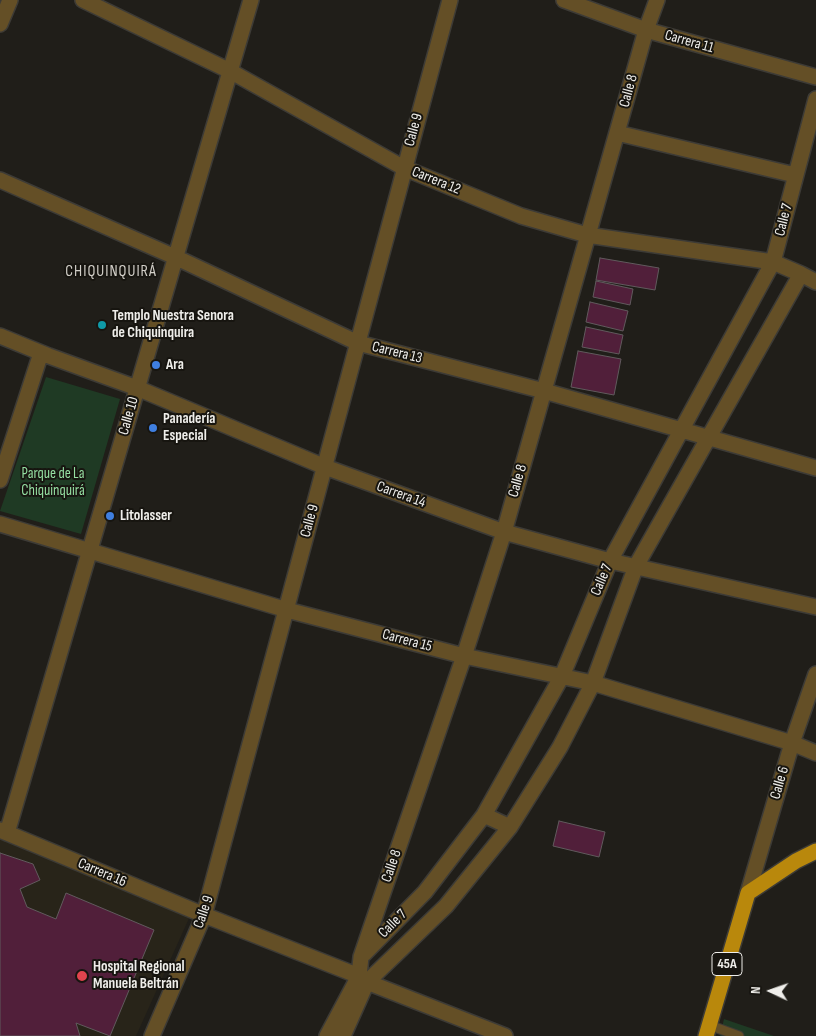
<!DOCTYPE html>
<html>
<head>
<meta charset="utf-8">
<style>
  body { margin:0 }
  #map { position:relative; width:816px; height:1036px; overflow:hidden; background:#201e19; font-family:"Sofia Sans Condensed",sans-serif }
  canvas { display:block }
  .north { position:absolute; left:746px; top:966px; width:50px; height:50px; -webkit-text-stroke:4px #171510; paint-order:stroke; rotate:273deg; font-size:14px; font-weight:700; line-height:20px; text-align:center; color:#efeeea }
  .north::after { content:''; display:block; margin:auto; width:18px; height:22px; background:#efeeea; clip-path:polygon(50% 0,100% 100%,50% 72%,0 100%) }
</style>
</head>
<body>
<div id="map">
<canvas width="816" height="1036"></canvas>
<div class="north">N</div>
</div>
<script>
const g = document.querySelector('canvas').getContext('2d');
g.lineJoin = 'round';
function paint(path, color) { g.fillStyle = color; g.fill(path, 'evenodd'); }
const poly = rows => new Path2D(rows.map(r => 'M' + r).join(''));
function trace(path, color, width, dash) { g.strokeStyle = color; g.lineWidth = width; g.lineCap = dash ? 'butt' : 'round'; g.setLineDash(dash || []); g.stroke(path); }
function drawText(font, color, halo, rows, align = 'center') {
  g.font = font + ' "Sofia Sans Condensed",sans-serif'; g.lineWidth = 4; g.setLineDash([]); g.textBaseline = 'middle'; g.strokeStyle = halo; g.fillStyle = color; for (const [text, x, y, turn = 0] of rows) {
    g.save(); g.translate(x, y); g.rotate((+turn || 0) * Math.PI / 180); g.textAlign = isNaN(turn) ? turn : align; if (halo) g.strokeText(text, 0, 0); g.fillText(text, 0, 0); g.restore();
  }
}
paint(poly([
  [0,839,190,916,136,1036,0,1036]
]), '#282419');
paint(poly([
  [46,377,120,399,81,534,0,511],
  [724,1019,774,1036,720,1036]
]), '#1f3a24');
const building = poly([
  [600,258,659,268,655,290,596,280,600,258],
  [596,281,633,289,630,305,593,297,596,281],
  [590,302,628,311,623,331,586,322,590,302],
  [586,327,623,335,619,354,582,347,586,327],
  [578,351,621,359,614,395,571,387,578,351],
  [559,821,605,832,599,857,553,846,559,821],
  [0,853,33,864,40,880,20,889,27,907,56,919,66,893,154,930,110,1036,76,1023,80,1036,0,1036,0,853]
]);
paint(building, '#511f3a');
trace(building, '#615a5d', 1);
const service = poly([
  [709,1025,739,1036]
]);
const minor = poly([
  [83,0,230,71,404,168,521,216,587,235,773,262,801,274,816,282],
  [564,0,646,30,816,77],
  [0,24,10,0],
  [617,133,795,175],
  [0,180,175,257,358,343,544,391,816,468],
  [0,336,49,356,137,388,325,467,504,532,610,561,816,607],
  [0,480,41,353],
  [0,524,287,610,464,656,593,683,792,743,816,753],
  [484,815,510,827],
  [0,830,204,915,359,976,367,982,505,1036],
  [7,833,251,0],
  [748,893,792,743,816,674],
  [364,954,425,892,484,815,562,676,610,561,773,262,816,99],
  [152,1036,204,915,450,0],
  [327,1036,359,976,361,957,464,656,504,532,646,30,657,0],
  [343,1036,367,982,446,906,510,827,560,747,593,683,636,566,801,274]
]);
const trunk = poly([
  [706,1036,748,893,796,861,816,851]
]);
trace(service, '#3d3b36', 11);
trace(minor, '#3d3b36', 18);
trace(trunk, '#3d3b36', 18);
trace(service, '#644f26', 9);
trace(minor, '#644f26', 15);
trace(trunk, '#b9880c', 15);
for (const [x, y, r, color] of [
  [102,325,5,"#0f9aa8"],
  [156,365,5,"#3f7fe0"],
  [153,428,5,"#3f7fe0"],
  [110,516,5,"#3f7fe0"],
  [82,976,6,"#e0444e"]
]) { const dot = new Path2D(); dot.arc(x, y, r, 0, 2 * Math.PI); g.fillStyle = color; g.fill(dot); trace(dot, '#171510', 2); }
for (const [x, y, w] of [
  [727,964,30]
]) { const box = new Path2D(); box.roundRect(x - w / 2, y - 11.5, w, 23, 4); g.fillStyle = '#171510'; g.fill(box); trace(box, '#efeeea', 1); }
drawText('bold 14px', '#efeeea', null, [
  ["45A",727,964]
]);
drawText('15px', '#efeeea', '#171510', [
  ["Carrera 11",689,42,16],
  ["Calle 8",629,91,-75],
  ["Calle 9",414,130,-75],
  ["Carrera 12",436,181,22],
  ["Calle 7",784,220,-76],
  ["Carrera 13",397,353,14],
  ["Calle 10",129,416,-74],
  ["Calle 8",518,481,-74],
  ["Carrera 14",401,495,20],
  ["Calle 9",310,521,-75],
  ["Calle 7",602,580,-67],
  ["Carrera 15",407,641,15],
  ["Calle 6",780,783,-74],
  ["Calle 8",392,866,-71],
  ["Carrera 16",102,873,23],
  ["Calle 9",204,912,-71],
  ["Calle 7",393,924,-45]
]);
drawText('bold 15px', '#efeeea', '#171510', [
  ["Templo Nuestra Senora",112,316],
  ["de Chiquinquira",112,333],
  ["Ara",166,365],
  ["Panadería",163,419],
  ["Especial",163,436],
  ["Litolasser",120,516],
  ["Hospital Regional",93,967],
  ["Manuela Beltrán",93,984]
], 'left');
drawText('15px', '#95dfa2', '#171510', [
  ["Parque de La",53,474],
  ["Chiquinquirá",53,491]
]);
g.letterSpacing = '1px';
drawText('16px', '#d2cfc8', '#171510', [
  ["CHIQUINQUIRÁ",111,272]
]);
g.letterSpacing = '0px';
</script>
</body>
</html>
